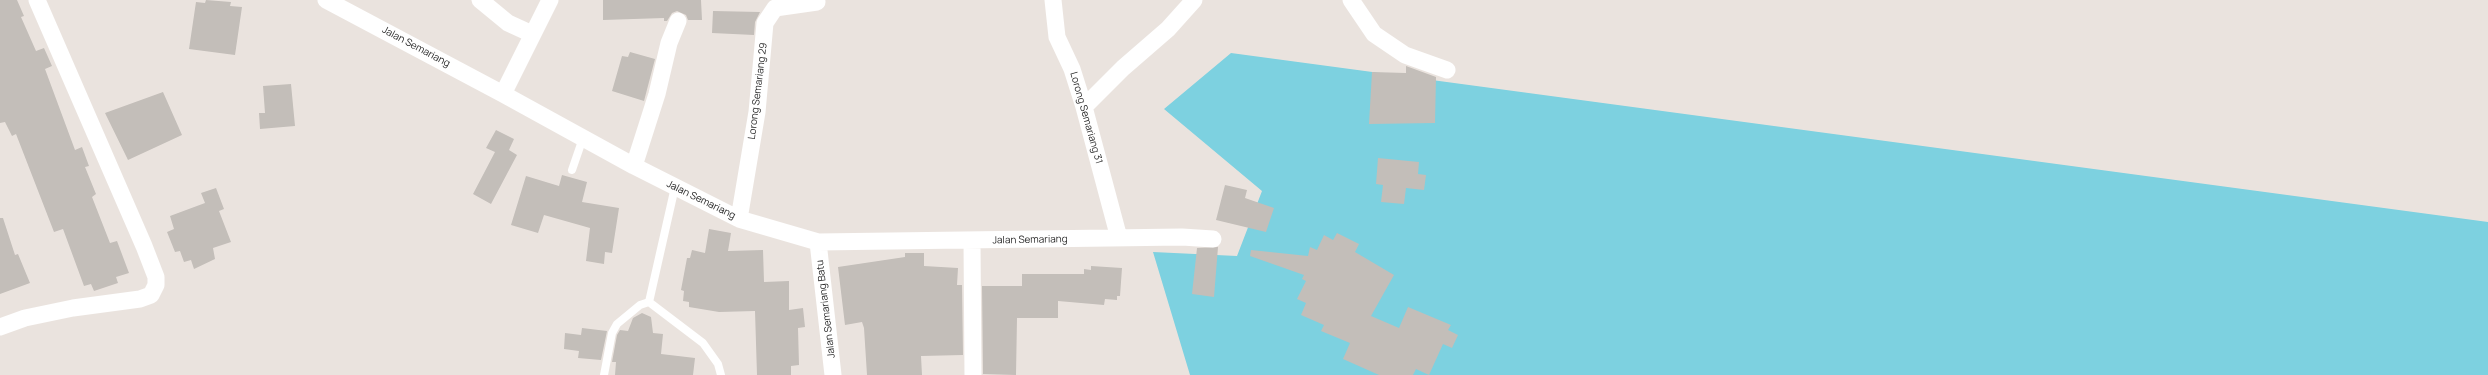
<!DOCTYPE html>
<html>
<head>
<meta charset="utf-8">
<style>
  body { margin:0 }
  canvas { display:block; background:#eae3de }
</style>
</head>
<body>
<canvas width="2488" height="375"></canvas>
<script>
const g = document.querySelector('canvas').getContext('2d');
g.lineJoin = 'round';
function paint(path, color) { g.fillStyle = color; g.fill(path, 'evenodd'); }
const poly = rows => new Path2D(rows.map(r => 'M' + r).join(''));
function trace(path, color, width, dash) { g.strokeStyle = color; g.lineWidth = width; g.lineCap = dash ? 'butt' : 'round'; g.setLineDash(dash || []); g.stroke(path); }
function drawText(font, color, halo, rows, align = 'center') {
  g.font = font + ' Manrope,sans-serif'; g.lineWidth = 3; g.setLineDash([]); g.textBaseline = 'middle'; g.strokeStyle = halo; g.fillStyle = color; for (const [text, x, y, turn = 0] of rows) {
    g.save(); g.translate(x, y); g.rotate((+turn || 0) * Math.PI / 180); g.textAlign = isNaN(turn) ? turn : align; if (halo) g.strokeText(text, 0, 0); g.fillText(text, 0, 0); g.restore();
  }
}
paint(poly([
  [1231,53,2488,222,2488,375,1190,375,1153,252,1237,256,1262,191,1164,109]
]), '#7dd1e0');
paint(poly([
  [0,0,17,0,24,16,21,17,36,51,44,48,52,66,45,69,75,150,82,147,89,166,85,167,96,194,92,197,110,243,117,241,129,273,116,277,118,283,94,291,91,284,84,286,63,229,54,232,16,134,12,136,5,122,0,123],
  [206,0,231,2,230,6,242,7,235,55,189,49,196,2,205,3],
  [603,0,701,0,702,20,688,20,686,15,677,11,672,13,667,21,664,21,664,18,603,20],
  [713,11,760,12,755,22,754,35,712,33],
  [630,52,655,59,644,101,612,91,622,56,628,57],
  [1406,66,1436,77,1435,123,1369,124,1372,72,1406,73],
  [291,84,295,126,260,129,259,113,265,113,263,86],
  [163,92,182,135,128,160,105,113],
  [496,130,514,139,509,150,517,155,491,204,473,194,495,152,486,148],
  [1378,158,1419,162,1418,174,1426,175,1424,190,1406,188,1404,204,1381,202,1383,185,1376,184],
  [562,175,587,182,582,202,619,208,612,253,605,252,604,264,586,261,590,228,544,215,538,233,511,225,526,176,559,186],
  [1225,185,1247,190,1245,198,1274,208,1266,232,1216,220],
  [216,188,224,209,219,211,231,242,213,248,215,259,194,269,191,260,184,262,180,251,175,252,167,232,174,229,170,216,205,203,201,193],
  [0,218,3,218,15,255,18,254,30,283,0,294],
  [709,229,731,233,728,251,763,250,764,282,789,281,789,310,803,308,805,327,798,328,799,365,791,366,791,375,757,375,755,311,719,312,689,307,689,302,683,301,684,291,681,290,687,258,690,258,692,250,705,253],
  [1337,233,1359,244,1355,252,1394,275,1371,316,1399,328,1408,307,1451,325,1448,330,1458,335,1452,348,1443,344,1429,375,1416,369,1413,375,1379,375,1343,359,1350,343,1321,331,1324,325,1301,315,1306,303,1297,299,1306,281,1302,279,1304,275,1250,256,1251,250,1308,256,1310,247,1317,250,1324,235,1333,240],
  [1218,247,1214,297,1192,294,1197,248],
  [905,253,924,253,924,266,958,268,957,285,962,285,963,355,921,356,922,375,867,375,864,328,862,322,845,325,838,267,905,257],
  [1091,266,1122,268,1120,296,1117,296,1117,300,1105,299,1104,305,1058,301,1058,318,1017,318,1016,375,983,374,982,286,1022,286,1022,274,1084,274,1084,269,1091,270],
  [642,313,651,317,653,333,663,334,661,354,695,358,693,375,615,375,616,362,612,362,617,335,620,330,628,331,633,318],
  [582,328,607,331,601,360,578,358,579,351,564,349,565,333,581,335]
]), '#c3beb9');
trace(poly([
  [572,170,583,138],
  [649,302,703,343,718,364,721,375],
  [604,375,612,333,617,324,640,305,649,302,675,187]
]), '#fff', 8);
trace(poly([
  [326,0,503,94,634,166,739,219,818,242,1182,237,1213,239],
  [480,0,508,23,532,34],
  [1053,0,1057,37,1072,69,1084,107,1119,238],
  [1351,0,1374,34,1405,55,1447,70],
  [503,94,550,0],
  [1084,107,1123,68,1168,29,1194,0],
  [634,166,657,94,669,43,678,21],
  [739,219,757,112,765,23,775,8,817,2],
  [972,241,973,375],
  [818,242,833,375],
  [0,327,25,318,73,308,140,299,151,295,156,285,156,277,144,246,37,0]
]), '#fff', 17);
drawText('10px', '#2a2a2a', '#fff', [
  ["Jalan Semariang",416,47,28],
  ["Lorong Semariang 29",758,91,-83],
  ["Lorong Semariang 31",1086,118,74],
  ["Jalan Semariang",701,200,26],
  ["Jalan Semariang",1030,240,-1],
  ["Jalan Semariang Batu",826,309,-97]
]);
</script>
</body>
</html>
